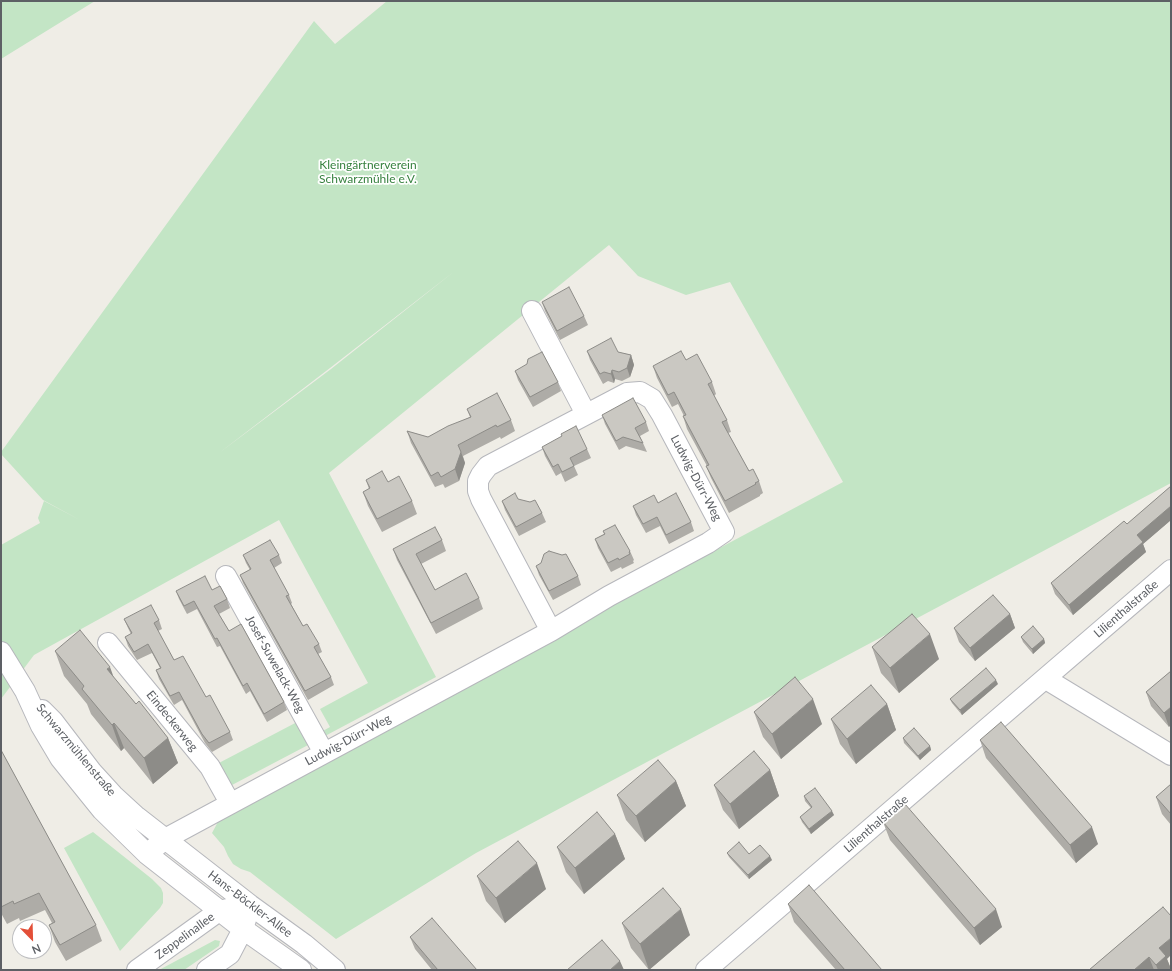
<!DOCTYPE html>
<html>
<head>
<meta charset="utf-8">
<style>
  body { margin:0 }
  #map { position:relative; width:1172px; height:971px; overflow:hidden; background:#efede6; font-family:Lato,sans-serif }
  canvas { display:block }
  .frame { position:absolute; inset:0; border:2px solid #5d6065; pointer-events:none }
  .north { position:absolute; left:12px; top:919px; width:40px; height:40px; box-sizing:border-box; background:#fff; border:1px solid #bebfc1; border-radius:50%; rotate:157deg; font-size:11px; font-weight:700; line-height:16px; text-align:center; color:#5d6065 }
  .north::after { content:''; display:block; margin:auto; width:14px; height:18px; background:#e34f38; clip-path:polygon(50% 0,100% 100%,50% 72%,0 100%) }
</style>
</head>
<body>
<div id="map">
<canvas width="1172" height="971"></canvas>
<div class="frame"></div>
<div class="north">N</div>
</div>
<script>
const g = document.querySelector('canvas').getContext('2d');
g.lineJoin = 'round';
function paint(path, color) { g.fillStyle = color; g.fill(path, 'evenodd'); }
const poly = rows => new Path2D(rows.map(r => 'M' + r).join(''));
function trace(path, color, width, dash) { g.strokeStyle = color; g.lineWidth = width; g.lineCap = dash ? 'butt' : 'round'; g.setLineDash(dash || []); g.stroke(path); }
function drawText(font, color, halo, rows, align = 'center') {
  g.font = font + ' Lato,sans-serif'; g.lineWidth = 3.5; g.setLineDash([]); g.textBaseline = 'middle'; g.strokeStyle = halo; g.fillStyle = color; for (const [text, x, y, turn = 0] of rows) {
    g.save(); g.translate(x, y); g.rotate((+turn || 0) * Math.PI / 180); g.textAlign = isNaN(turn) ? turn : align; if (halo) g.strokeText(text, 0, 0); g.fillText(text, 0, 0); g.restore();
  }
}
paint(poly([
  [1,1,95,1,1,59],
  [387,1,1171,1,1171,483,476,853,336,939,250,872,241,869,233,864,228,856,224,847,212,833,220,818,232,809,843,482,730,282,686,295,638,276,609,245,329,473,436,677,325,736,321,732,330,727,320,709,368,683,279,520,34,655,1,699,1,545,40,523,38,518,44,501,80,520,43,500,1,454,1,452,314,21,335,44],
  [456,270,331,369,219,453,184,475,219,453,330,368],
  [299,721,310,744,232,785,217,764],
  [93,832,152,879,161,888,163,893,163,903,160,908,120,951,64,848],
  [215,940,220,941,219,946,184,970,159,970]
]), '#c3e5c5');
const minor = poly([
  [532,311,586,414],
  [226,576,324,753],
  [108,643,210,767,230,803],
  [1,652,25,691,41,726,60,758,102,810,147,854,243,929,301,970],
  [1046,679,1171,755],
  [42,710,53,721,92,772,113,795,137,817,250,905,304,944,335,970],
  [147,854,165,839,551,631,609,596,708,543,724,532,662,415,652,399,640,392,627,393,488,466,481,475,478,481,478,491,481,499,551,631],
  [137,970,219,911,232,908],
  [207,970,230,954,243,929,247,916],
  [706,970,1171,570]
]);
trace(minor, '#b6b7bc', 22);
trace(minor, '#fff', 20);
paint(poly([
  [542,302,584,316,588,325,560,340,545,311],
  [587,351,618,352,631,355,634,365,630,377,622,381,615,379,614,383,608,381,603,384,590,360],
  [686,360,712,382,716,394,714,396,727,420,731,432,728,433,749,471,759,481,763,493,760,495,760,496,729,513,711,478,706,466,707,466,687,429,683,416,684,416,678,404,672,407,657,378,653,366],
  [515,371,558,382,561,391,533,407,518,380],
  [467,409,511,420,515,431,501,439,500,437,463,456,465,463,459,481,445,488,443,484,435,487,411,443,407,431,428,437,470,417],
  [602,415,646,422,649,431,640,436,643,443,647,452,626,446,619,450,605,424],
  [542,447,587,449,591,458,574,466,578,475,565,482,561,473,556,476,545,456],
  [366,480,388,482,412,501,417,514,382,532,368,506,363,492,369,489],
  [1171,486,1171,520,1143,544,1146,552,1073,615,1055,594,1051,583,1127,524],
  [502,501,542,513,546,522,519,536,505,510],
  [658,503,691,522,694,531,669,544,660,526,646,533,636,515,633,506],
  [603,531,630,551,634,560,633,561,634,563,622,569,621,567,611,572,598,548,595,539,604,534],
  [442,540,446,551,421,564,435,590,479,598,483,609,436,634,397,560,393,549],
  [243,555,279,555,282,563,274,568,289,595,292,603,291,604,303,626,319,644,322,652,318,654,331,677,334,685,308,700,243,583,240,575,250,570,246,563],
  [536,566,578,576,581,585,553,600,539,575],
  [212,590,227,599,230,608,219,614,229,631,284,702,287,710,267,722,250,691,246,694,220,646,217,647,197,609,187,614,179,599,176,591],
  [1010,614,1015,628,975,661,959,642,954,628],
  [124,619,159,620,162,629,158,631,174,660,206,697,230,732,233,740,212,752,205,743,182,700,174,705,159,679,156,670,160,668,152,653,137,660,128,646,125,637,131,634,128,628],
  [1021,637,1044,639,1045,643,1033,654,1023,642],
  [872,647,939,659,899,693,881,673],
  [55,651,114,678,136,704,168,738,178,763,153,784,124,748,121,751,91,714,87,704,64,676],
  [1171,671,1169,727,1151,706,1146,692],
  [998,684,962,715,952,703,950,699],
  [887,704,896,730,856,764,840,744,831,719],
  [754,712,822,724,781,759,763,737],
  [903,738,930,746,931,750,920,760,904,743],
  [980,740,1098,844,1076,863,986,758],
  [1,750,96,925,102,941,66,961,55,942,49,925,52,923,45,910,20,921,19,918,7,924,1,913],
  [770,770,779,796,739,829,723,810,714,785],
  [676,781,686,806,645,842,626,820,617,795],
  [1171,784,1171,825,1162,814,1156,797],
  [804,796,834,815,811,834,802,822,800,817,811,808,805,801],
  [883,822,1002,927,980,945,890,840],
  [615,834,625,859,584,894,566,872,557,847],
  [727,853,749,854,772,860,749,879,729,857],
  [477,876,546,889,505,923,486,901],
  [788,904,882,970,836,970,794,922],
  [1163,907,1167,959,1171,969,1169,970,1089,970],
  [622,923,690,935,649,970,631,948],
  [410,937,477,970,432,970,415,949]
]), '#aeaca7');
paint(poly([
  [631,355,634,365,630,377,627,368],
  [612,370,615,379,614,383,611,374],
  [461,452,465,463,459,481,455,469],
  [1171,506,1171,520,1143,544,1146,552,1073,615,1069,605,1137,535],
  [1010,614,1015,628,975,661,970,648],
  [930,634,939,659,899,693,890,668],
  [1044,639,1045,643,1033,654,1032,649],
  [110,667,119,692,107,669],
  [996,680,998,684,962,715,960,710],
  [813,699,822,724,781,759,772,734],
  [887,704,896,730,856,764,847,739],
  [1171,707,1171,725,1169,727,1164,713],
  [114,723,124,748,121,751,112,725],
  [168,738,178,763,153,784,144,758],
  [930,746,931,750,920,760,918,756],
  [770,770,779,796,739,829,730,804],
  [676,781,686,806,645,842,636,816],
  [832,811,834,815,811,834,809,829],
  [1092,827,1098,844,1076,863,1070,845],
  [615,834,625,859,584,894,575,868],
  [770,856,772,860,749,879,748,875],
  [537,863,546,889,505,923,496,898],
  [681,909,690,935,649,970,640,944],
  [996,909,1002,927,980,945,974,928],
  [1171,938,1171,955,1167,959,1171,969,1169,970,1158,970,1156,965,1159,948],
  [1149,957,1154,970,1134,970],
  [620,961,624,970,610,970]
]), '#8d8c88');
const building = poly([
  [569,287,584,316,557,331,542,302,569,287],
  [611,338,618,352,631,355,627,368,619,372,612,370,611,374,604,372,600,374,587,351,611,338],
  [681,351,686,360,697,354,712,382,708,384,727,420,722,422,749,471,753,469,759,481,755,483,756,484,725,501,706,466,709,465,683,416,686,415,674,392,668,395,653,366,681,351],
  [542,352,558,382,530,397,515,371,527,364,528,359,542,352],
  [497,393,511,420,497,427,496,425,458,445,461,452,455,469,441,477,438,472,431,476,407,431,428,437,448,426,471,417,467,409,497,393],
  [633,398,646,422,635,428,643,443,623,437,616,441,602,415,633,398],
  [576,426,587,449,570,458,574,466,562,472,558,464,553,467,542,447,562,436,561,434,576,426],
  [382,471,388,482,399,476,412,501,377,519,363,492,370,488,366,480,382,471],
  [1171,486,1171,506,1137,535,1143,542,1069,605,1051,583,1124,521,1127,524,1171,486],
  [515,493,518,499,530,502,535,500,542,513,516,527,502,501,515,493],
  [676,493,691,522,666,535,657,517,643,524,633,506,654,495,658,503,676,493],
  [615,525,630,551,629,552,630,554,619,560,618,558,608,563,595,539,605,534,603,531,615,525],
  [435,527,442,540,416,554,435,590,466,573,479,598,431,623,393,549,435,527],
  [270,540,279,555,270,560,289,595,286,596,303,626,307,624,319,644,314,647,331,677,305,691,240,575,251,569,243,555,270,540],
  [549,551,562,555,566,554,578,576,549,591,536,566,541,563,544,554,549,551],
  [205,576,212,590,220,586,227,599,214,606,229,631,241,624,284,702,264,714,247,683,243,686,217,638,215,639,194,601,184,606,176,591,205,576],
  [993,595,1010,614,970,648,954,628,993,595],
  [151,605,159,620,154,623,174,660,183,656,206,697,210,695,230,732,209,743,202,734,179,692,170,696,156,670,161,668,148,644,134,652,125,637,132,633,124,619,151,605],
  [912,614,930,634,890,668,872,647,912,614],
  [1033,626,1044,639,1032,649,1021,637,1033,626],
  [80,630,110,667,107,669,136,704,139,701,168,738,144,758,114,723,112,725,82,689,84,686,55,651,80,630],
  [986,668,996,680,960,710,950,699,986,668],
  [1171,671,1171,707,1164,713,1146,692,1171,671],
  [795,677,813,699,772,734,754,712,795,677],
  [871,685,887,704,847,739,831,719,871,685],
  [1001,722,1092,827,1070,845,980,740,1001,722],
  [914,728,930,746,918,756,903,738,914,728],
  [1,750,96,925,60,945,49,925,55,922,39,893,14,904,13,901,1,907,1,750],
  [754,751,770,770,730,804,714,785,754,751],
  [658,760,676,781,636,816,617,795,658,760],
  [1171,784,1171,814,1156,797,1171,784],
  [815,788,832,811,809,829,800,817,812,807,804,796,815,788],
  [905,804,996,909,974,928,883,822,905,804],
  [597,812,615,834,575,868,557,847,597,812],
  [518,841,537,863,496,898,477,876,518,841],
  [739,842,749,854,760,845,770,856,748,875,727,853,739,842],
  [809,885,882,970,845,970,788,904,809,885],
  [663,888,681,909,640,944,622,923,663,888],
  [1163,907,1171,916,1171,938,1159,948,1166,956,1156,965,1149,957,1134,970,1089,970,1163,907],
  [432,918,477,970,438,970,410,937,432,918],
  [602,940,620,961,610,970,567,970,602,940]
]);
paint(building, '#cac8c2');
trace(building, '#8d8c88', 1);
drawText('12px', '#388240', '#fff', [
  ["Kleingärtnerverein",368,165],
  ["Schwarzmühle e.V.",368,179]
]);
drawText('12px', '#5d6065', '#fff', [
  ["Ludwig-Dürr-Weg",696,478,62],
  ["Lilienthalstraße",1126,609,-41],
  ["Josef-Suwelack-Weg",275,664,61],
  ["Eindeckerweg",172,721,51],
  ["Ludwig-Dürr-Weg",348,740,-28],
  ["Schwarzmühlenstraße",76,750,50],
  ["Lilienthalstraße",876,824,-41],
  ["Hans-Böckler-Allee",250,904,37],
  ["Zeppelinallee",185,936,-36]
]);
</script>
</body>
</html>
